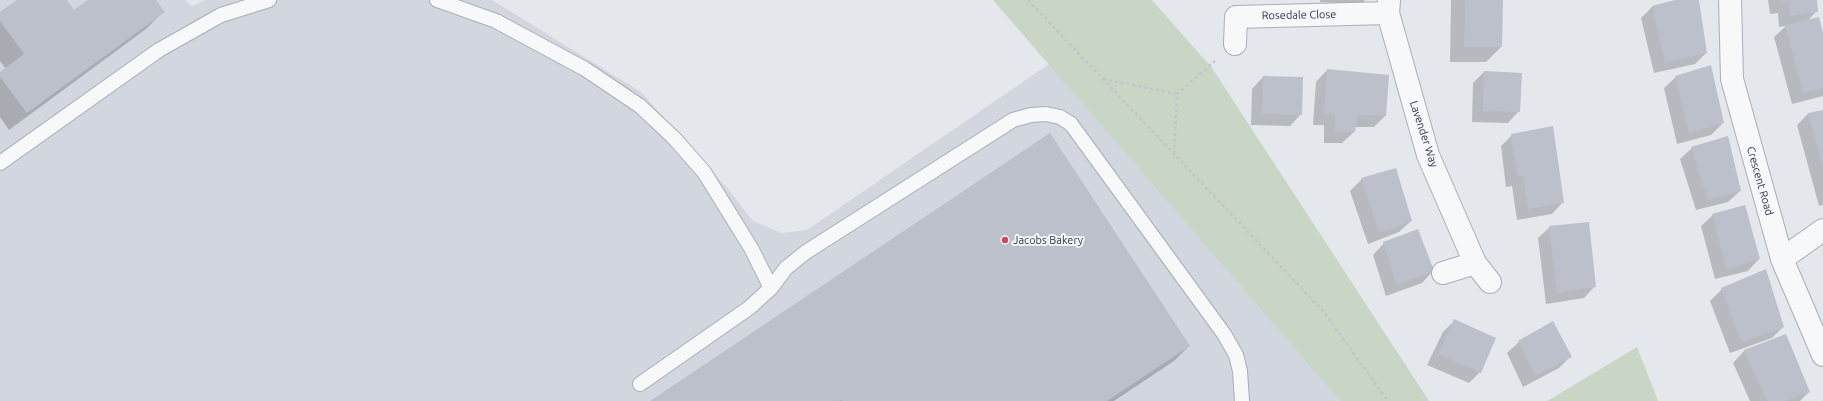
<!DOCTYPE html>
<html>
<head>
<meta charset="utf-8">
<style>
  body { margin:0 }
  canvas { display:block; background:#e4e7ec }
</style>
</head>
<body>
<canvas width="1823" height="401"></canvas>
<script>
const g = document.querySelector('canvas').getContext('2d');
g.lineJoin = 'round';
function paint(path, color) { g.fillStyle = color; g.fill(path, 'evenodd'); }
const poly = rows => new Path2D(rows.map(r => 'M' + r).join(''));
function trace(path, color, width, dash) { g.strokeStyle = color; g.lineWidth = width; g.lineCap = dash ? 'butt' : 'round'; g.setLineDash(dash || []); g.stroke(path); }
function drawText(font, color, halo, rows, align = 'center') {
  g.font = font + ' Ubuntu,sans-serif'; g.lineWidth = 4; g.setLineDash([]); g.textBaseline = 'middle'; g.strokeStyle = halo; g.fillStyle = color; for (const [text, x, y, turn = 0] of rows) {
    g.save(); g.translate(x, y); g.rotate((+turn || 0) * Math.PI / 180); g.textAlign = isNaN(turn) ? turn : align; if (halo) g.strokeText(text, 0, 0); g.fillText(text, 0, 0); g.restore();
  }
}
paint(poly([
  [0,0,185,0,192,6,205,0,492,0,641,92,727,188,753,221,781,233,807,230,1049,64,1340,401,0,401]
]), '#d2d6de');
paint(poly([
  [993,0,1152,0,1212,68,1429,401,1340,401],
  [1637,347,1658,401,1547,401,1549,400]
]), '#c9d6c5');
paint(poly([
  [18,0,65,0,74,12,90,0,154,0,163,12,146,29,9,130,0,117,0,73,6,69,0,61,0,13],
  [1320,0,1365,0,1361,4,1320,2],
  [1451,0,1502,0,1501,47,1486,62,1450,62],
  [1679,0,1698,0,1706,53,1695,64,1654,73,1641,18,1652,7],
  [1768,0,1816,0,1817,11,1808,20,1823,37,1823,96,1792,104,1774,37,1786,26,1779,27,1778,13,1770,14],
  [1327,70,1385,116,1374,127,1355,127,1354,132,1342,143,1324,143,1324,125,1313,125,1316,82],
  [1484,72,1521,74,1519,111,1508,123,1472,122,1473,83],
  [1263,77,1301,114,1290,126,1251,125,1252,89],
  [1676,77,1723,123,1711,135,1677,144,1664,88],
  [1823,111,1823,205,1819,206,1797,125,1808,114],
  [1512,135,1563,202,1552,214,1517,220,1512,186,1506,187,1501,146],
  [1692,148,1740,191,1728,202,1696,210,1680,159],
  [1362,179,1411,221,1399,232,1368,244,1350,191],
  [1713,215,1759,259,1748,271,1715,279,1701,226],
  [1550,227,1595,286,1584,298,1546,304,1538,238],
  [1384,243,1433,271,1422,283,1386,296,1373,255],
  [1722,289,1783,327,1772,338,1730,353,1710,301],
  [1455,320,1480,372,1469,383,1427,365,1443,332],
  [1785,335,1809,392,1800,401,1750,401,1733,363,1744,351],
  [1519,342,1570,357,1559,368,1523,387,1507,353],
  [1189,346,1174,361,1114,401,651,401]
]), '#0003');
paint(poly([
  [17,0,67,0,74,10,88,0,156,0,165,12,27,113,0,77,0,72,24,54,0,21,0,12],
  [1465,0,1503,0,1502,47,1464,47],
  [1675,0,1699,0,1707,53,1665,63,1652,6],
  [1781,0,1817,0,1818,12,1790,16,1789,2,1781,3],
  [1819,17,1823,33,1823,88,1803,93,1785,25],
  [1711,65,1724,123,1689,133,1675,76],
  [1327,69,1389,75,1386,116,1358,115,1355,132,1335,132,1335,114,1324,114],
  [1484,71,1522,73,1520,112,1483,111],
  [1263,76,1303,77,1302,115,1262,114],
  [1823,110,1823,167,1808,113],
  [1553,126,1564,203,1528,209,1523,175,1518,177,1511,134],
  [1050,133,1190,346,1107,401,842,401,841,400,839,401,650,401],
  [1728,136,1741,191,1708,200,1691,147],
  [1396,168,1412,221,1380,233,1361,178],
  [1745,205,1760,259,1726,269,1712,214],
  [1589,222,1596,287,1557,293,1549,226],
  [1418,229,1434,271,1397,285,1383,242],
  [1766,269,1784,327,1741,342,1721,288],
  [1454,319,1496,338,1481,373,1438,354],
  [1553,321,1572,357,1535,376,1518,341],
  [1786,334,1810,392,1785,401,1767,401,1744,350]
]), '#bbc0ca');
const lane = poly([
  [437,0,496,21,585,69,640,106,674,138,704,172,751,248,771,288],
  [0,163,159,50,221,15,269,0],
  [640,384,749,308,771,288,786,268,806,252,1013,120,1031,115,1046,114,1060,117,1071,124,1224,334,1236,355,1240,371,1242,401]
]);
const street = poly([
  [1389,0,1388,13,1428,155,1475,263,1490,282],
  [1730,0,1732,79,1782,259,1823,355],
  [1235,44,1236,17,1388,13],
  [1782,259,1823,230],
  [1443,273,1475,263]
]);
trace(lane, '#a9aeb7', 16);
trace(street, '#a9aeb7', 24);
trace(poly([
  [1028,0,1323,311,1388,401],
  [1103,79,1177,94],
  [1174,154,1177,94,1215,61]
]), '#c2c5cb', 2.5, [3, 3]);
trace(lane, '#f7f8fa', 14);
trace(street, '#f7f8fa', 22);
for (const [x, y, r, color] of [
  [1005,240,4,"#d1495b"]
]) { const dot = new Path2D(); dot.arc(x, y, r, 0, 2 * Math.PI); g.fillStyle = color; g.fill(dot); trace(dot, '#f4f6f9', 1.5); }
drawText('11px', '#2b3445', '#f4f6f9', [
  ["Rosedale Close",1299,15,-1],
  ["Lavender Way",1424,134,72],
  ["Crescent Road",1760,181,74]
]);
drawText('11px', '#2b3445', '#f4f6f9', [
  ["Jacobs Bakery",1013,240]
], 'left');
</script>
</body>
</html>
